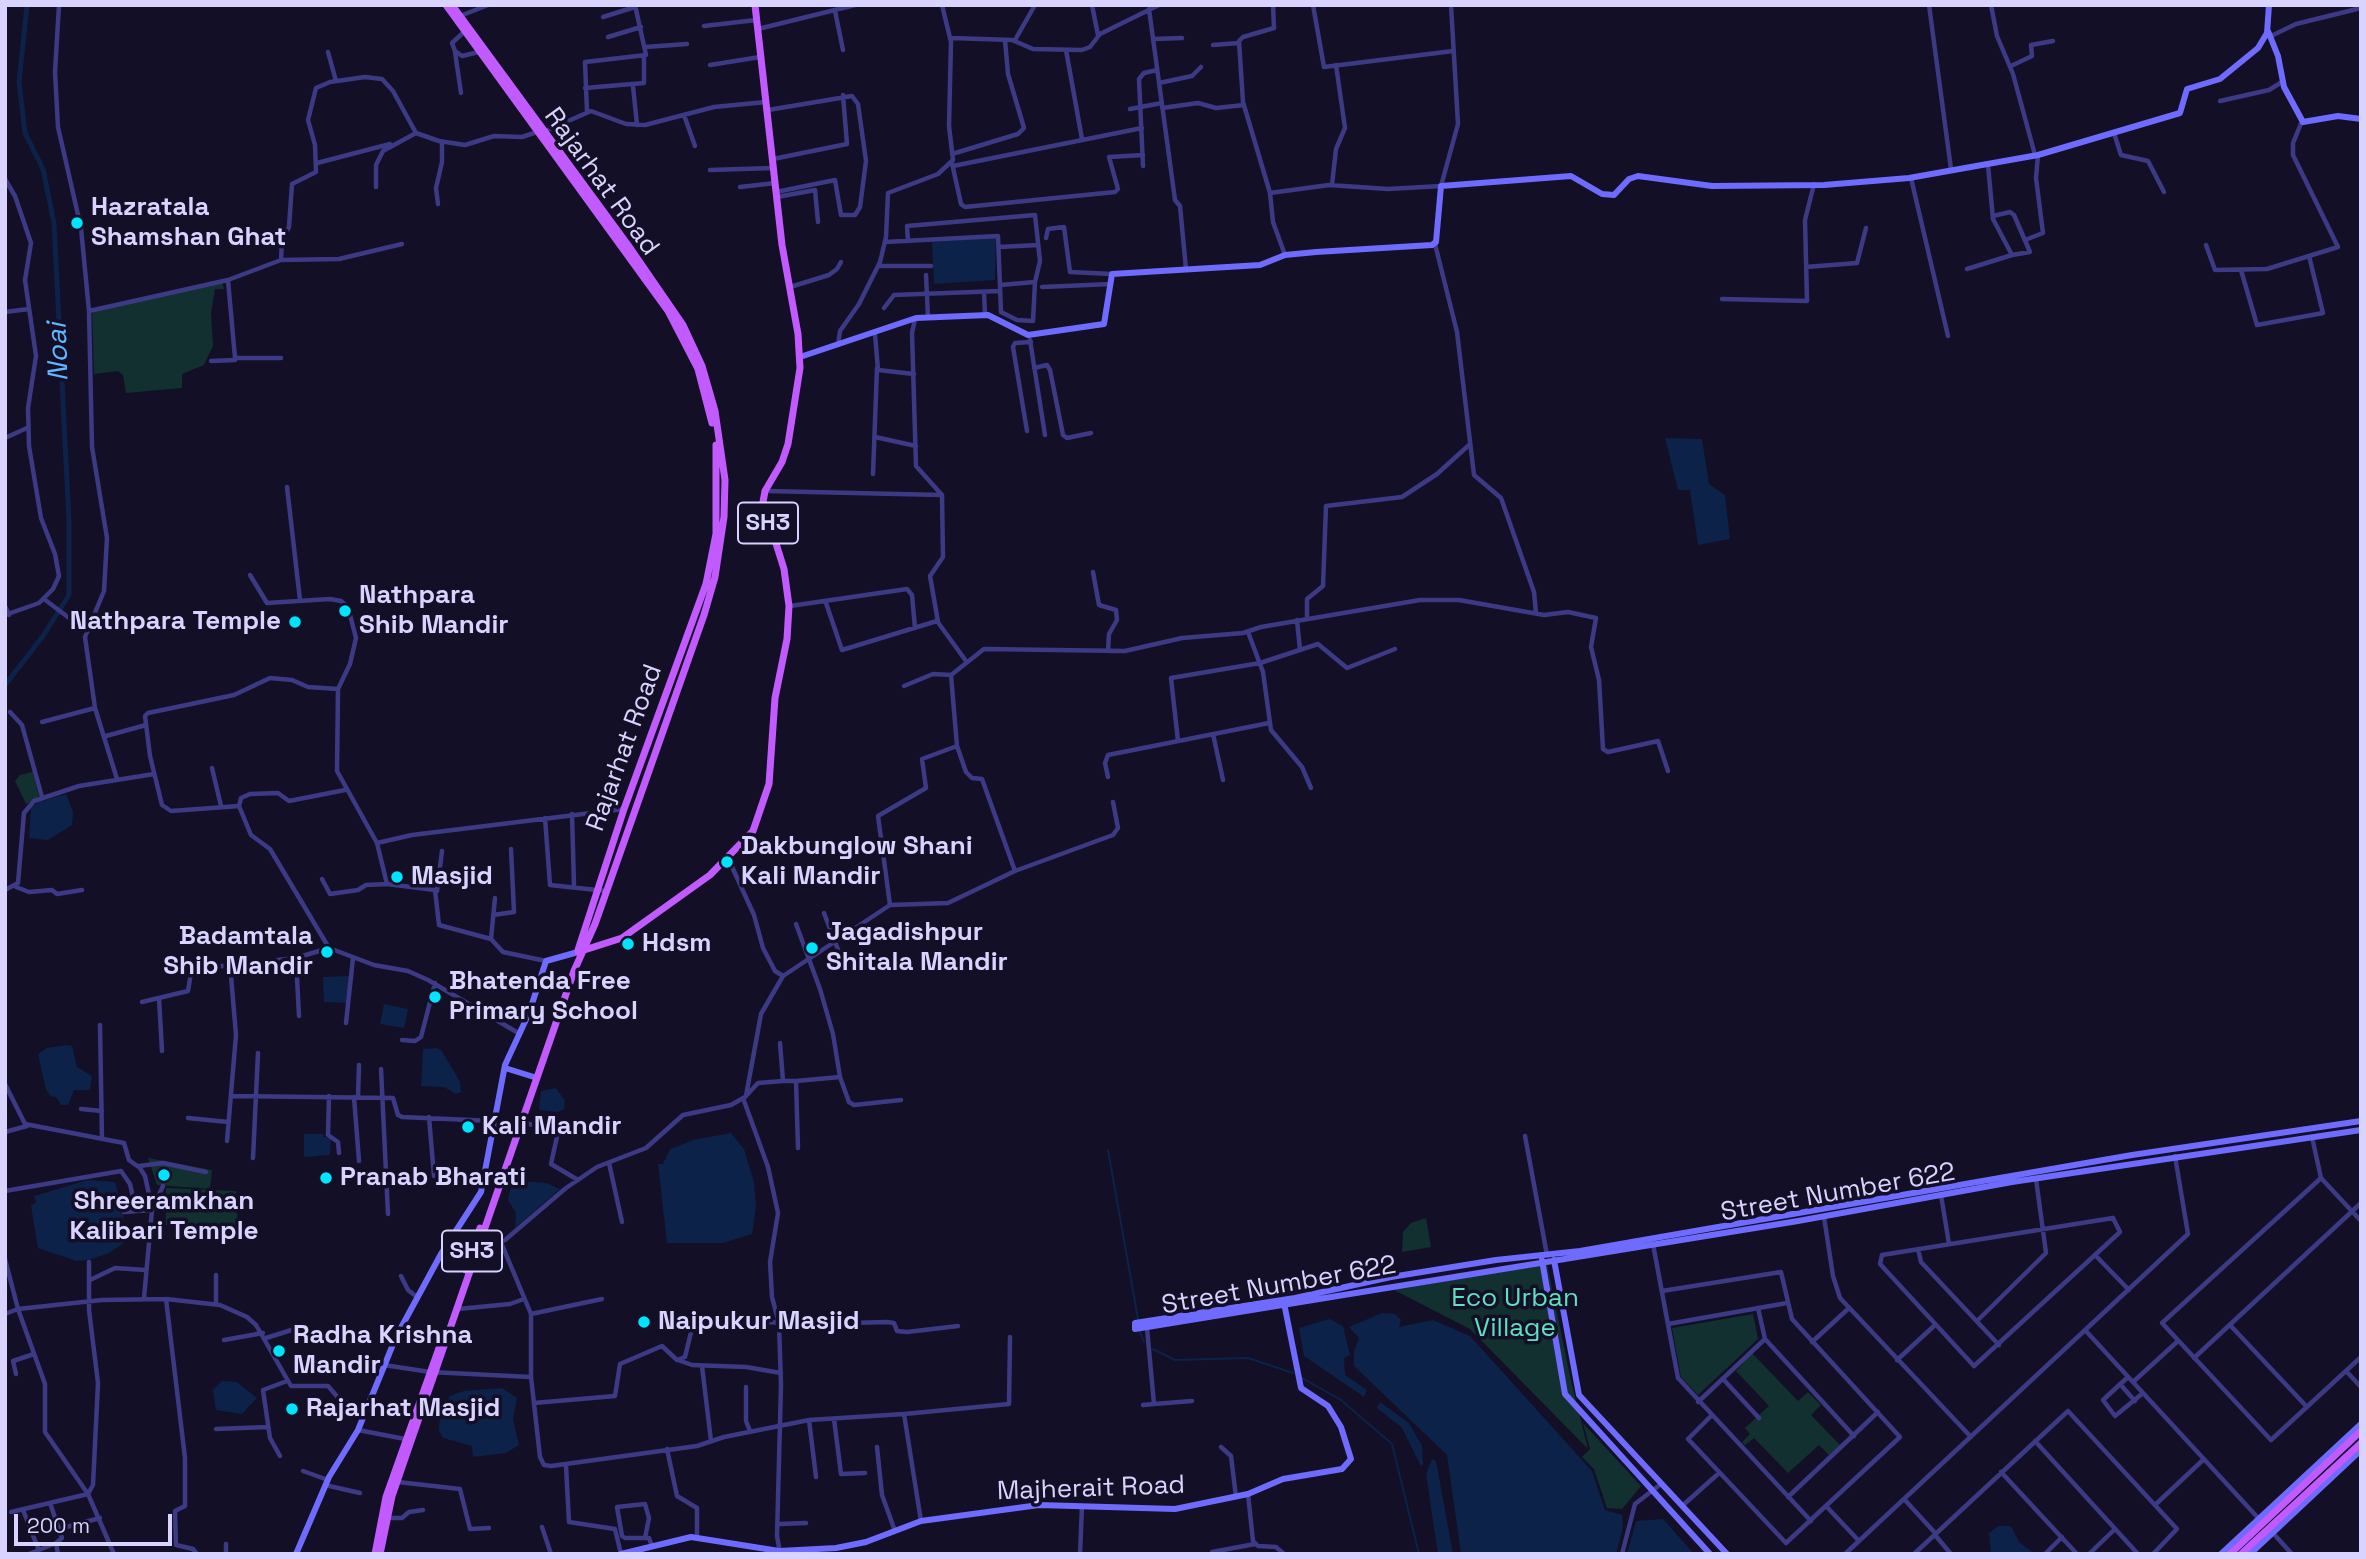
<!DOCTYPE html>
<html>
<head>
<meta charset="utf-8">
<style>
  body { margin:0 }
  #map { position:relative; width:2366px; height:1559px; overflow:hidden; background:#130f26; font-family:"Space Grotesk",sans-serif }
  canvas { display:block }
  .frame { position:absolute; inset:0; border:7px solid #d9d4ff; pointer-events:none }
  .scale { position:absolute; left:14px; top:1514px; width:158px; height:32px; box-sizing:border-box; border:4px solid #d9d4ff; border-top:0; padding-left:9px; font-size:21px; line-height:24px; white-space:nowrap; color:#d9d4ff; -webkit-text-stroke:5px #130f26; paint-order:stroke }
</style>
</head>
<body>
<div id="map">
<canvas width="2366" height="1559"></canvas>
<div class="frame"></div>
<div class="scale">200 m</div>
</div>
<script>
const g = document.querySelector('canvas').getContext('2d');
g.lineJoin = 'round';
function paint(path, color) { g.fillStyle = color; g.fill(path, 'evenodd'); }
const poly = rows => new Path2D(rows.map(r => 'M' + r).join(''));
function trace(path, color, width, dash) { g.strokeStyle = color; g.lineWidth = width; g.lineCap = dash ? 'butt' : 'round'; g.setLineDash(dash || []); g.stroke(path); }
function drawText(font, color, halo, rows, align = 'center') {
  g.font = font + ' "Space Grotesk",sans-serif'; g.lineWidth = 7; g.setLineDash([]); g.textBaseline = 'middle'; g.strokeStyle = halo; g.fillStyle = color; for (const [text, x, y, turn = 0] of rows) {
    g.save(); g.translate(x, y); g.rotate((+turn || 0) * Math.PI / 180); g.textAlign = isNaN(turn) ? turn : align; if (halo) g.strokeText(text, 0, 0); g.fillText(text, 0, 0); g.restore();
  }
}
paint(poly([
  [222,281,224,289,215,289,211,313,213,346,204,365,182,374,182,388,126,393,123,375,118,371,94,374,92,309],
  [32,769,39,797,26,804,15,781,20,775,32,772],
  [148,1158,212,1170,210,1189,157,1185],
  [166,1188,236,1191,238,1226,166,1225],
  [1426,1218,1431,1247,1402,1252,1403,1232,1411,1223],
  [1547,1264,1571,1381,1588,1449,1470,1329,1394,1290],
  [1753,1314,1758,1339,1698,1395,1681,1377,1672,1328],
  [1752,1353,1798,1401,1808,1392,1821,1405,1811,1415,1840,1445,1829,1455,1819,1445,1788,1473,1754,1438,1745,1445,1742,1442,1750,1434,1745,1428,1769,1406,1736,1371],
  [1583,1423,1641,1486,1622,1509,1607,1508,1594,1469,1582,1457,1590,1449]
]), '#12302f');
paint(poly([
  [996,237,995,280,934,284,932,242],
  [1665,438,1702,439,1709,484,1725,495,1730,539,1698,545,1690,490,1678,490],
  [66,794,73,812,72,825,48,840,29,838,31,808,39,802],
  [351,976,350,1003,324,1002,323,977],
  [384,1004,408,1009,404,1028,380,1024],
  [67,1045,72,1046,77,1067,92,1076,90,1090,74,1090,68,1105,61,1105,57,1098,51,1096,46,1090,38,1054,47,1048],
  [437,1048,442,1051,460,1082,461,1092,456,1094,444,1087,421,1086,423,1049],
  [556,1088,565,1101,564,1109,558,1112,539,1110,541,1091],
  [731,1133,744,1149,754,1182,756,1207,752,1234,723,1243,667,1243,658,1164,663,1164,670,1149,676,1147,693,1140],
  [304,1134,323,1134,324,1137,331,1138,330,1155,304,1157],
  [88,1180,115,1182,123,1210,124,1243,109,1253,89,1260,76,1261,38,1248,31,1206,36,1202,34,1196],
  [521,1181,546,1183,560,1189,515,1228,516,1213,508,1200,509,1194,512,1185],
  [1382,1313,1395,1314,1401,1320,1399,1327,1433,1320,1470,1336,1592,1471,1605,1510,1622,1515,1623,1527,1616,1554,1461,1554,1447,1455,1354,1366,1354,1351,1359,1338,1349,1327],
  [1329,1319,1343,1326,1350,1355,1344,1358,1345,1375,1367,1390,1364,1397,1304,1356,1299,1328],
  [222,1381,237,1382,257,1398,242,1414,216,1410,213,1390],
  [502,1388,517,1398,513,1419,519,1445,506,1453,473,1457,472,1446,443,1438,439,1431,440,1414,450,1396,464,1391],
  [1380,1402,1409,1423,1422,1446,1423,1464,1421,1466,1402,1428,1377,1408],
  [1432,1459,1436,1461,1453,1554,1438,1554,1426,1474],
  [1663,1519,1694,1554,1627,1554,1636,1521],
  [1998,1526,2011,1526,2019,1542,2035,1554,1991,1554,1989,1533]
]), '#0c2248');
trace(poly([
  [1108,1150,1138,1319],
  [1140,1332,1144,1342],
  [1153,1349,1175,1360,1248,1358,1293,1373],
  [1302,1378,1341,1400,1392,1444,1419,1554]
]), '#0c2248', 2);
trace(poly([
  [5,685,43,636,69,595,69,521,54,223,43,169,25,133,19,82,27,5]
]), '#0c2248', 5);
trace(poly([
  [59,5,55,72,58,127,81,228,89,311],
  [1092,5,1098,35],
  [1273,5,1274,28,1243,37,1239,41,1243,102,1270,193,1273,222,1285,255],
  [1313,5,1324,67,1453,51],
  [1929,5,1951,169],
  [1991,5,1997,36,2013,74,2035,155],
  [1149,9,1175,200,1180,206,1186,269],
  [835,11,843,50],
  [460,16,488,5],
  [603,17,635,7],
  [704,26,756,20],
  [758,29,855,5],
  [465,31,452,43,455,51,462,56,479,52],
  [2271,36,2296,24,2361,8],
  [608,37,641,27],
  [951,38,1012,40,1033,49,1082,50,1090,47,1100,34,1159,5],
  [1153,39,1182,38],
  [1015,40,1035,5],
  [1213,45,1239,43],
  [645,47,687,44],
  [1066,50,1082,139],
  [328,52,336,81],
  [455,52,461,93],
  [710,65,760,57],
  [2011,66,2032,56,2031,45,2053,41],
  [1159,83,1192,76,1201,67],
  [633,86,637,125],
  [585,88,644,83,644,57],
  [2220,101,2269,90,2282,82],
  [1162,108,1198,103,1216,108,1244,105],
  [1130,109,1162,103],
  [768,110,852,96,858,104,866,161,860,207,855,215,841,215,835,180,776,192],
  [587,112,585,62,646,55,635,5],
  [684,115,695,146],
  [543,132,591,111,626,124,645,125,714,107,766,102],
  [2114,133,2121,155,2148,161,2164,192],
  [952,154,1018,134,1024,128,1008,74,1005,40],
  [773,159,847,144,843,95],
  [317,163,390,144],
  [952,163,961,204,965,207,1115,192,1118,189,1109,157,1143,155],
  [953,166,1142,128],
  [1143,166,1139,79,1144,73,1157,70],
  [710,170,773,168],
  [1911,178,1948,336],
  [5,179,15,196,31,243,25,280,36,356,28,408,29,446,41,518,55,554,59,576,53,589,39,603,5,615],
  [1332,185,1336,149,1345,128,1336,65],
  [376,187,376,165,383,151,416,133,439,141,465,145,494,136,522,137,537,132],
  [740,187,775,183],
  [1270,193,1329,185,1388,189,1441,186,1458,124,1451,5],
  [777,197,815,190,818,222],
  [438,204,436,188,442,162,442,142],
  [1993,216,2010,212,2014,215,2030,252,2012,255],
  [1046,238,1048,229,1064,227,1070,272,1112,274],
  [2025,240,2043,233,2036,178,2038,155],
  [908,241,907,226,1035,215,1040,261,1035,282,1000,285],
  [885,242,998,236,1001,312,1017,320,1033,321,1035,282],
  [1435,244,1457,332,1474,475,1501,498,1534,592,1536,613],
  [2206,245,2215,270,2267,269,2338,247,2293,155,2293,143,2302,121],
  [999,247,1038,245],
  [281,260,282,241,289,227,292,184,316,172,315,145,308,120,316,88,330,82,365,77,382,79,393,91,416,133],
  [878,266,931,266],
  [1806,267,1857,263,1866,228],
  [1967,269,2012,255,1993,219,1988,165],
  [2241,270,2257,325,2323,313,2309,256],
  [926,275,928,317],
  [228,280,235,358,281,358],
  [790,287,829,275,837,269,841,262],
  [1042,287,1111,284],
  [984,292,985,315],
  [1722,299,1807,301,1805,220,1814,184],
  [884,308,894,295,1000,291],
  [5,312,29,309],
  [915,319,912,333,916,466,942,495,943,557,930,576,938,622],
  [875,334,878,370,914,374],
  [1030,340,1045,435],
  [838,345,840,331,859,304,880,262,886,237,888,193,938,174,953,160,949,126,951,42,942,5],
  [211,361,235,360],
  [1034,368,1047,365,1050,370,1063,435,1067,438,1091,433],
  [1027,431,1013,347,1015,343,1031,342],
  [875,437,916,446],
  [5,438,27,428],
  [873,474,877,368],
  [287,487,300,600],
  [766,491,942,495],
  [1093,572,1099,605,1116,610,1117,620,1109,634,1108,651],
  [250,575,267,603,330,599,341,601,348,607,356,638,350,664,338,689,337,771,377,843],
  [44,599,85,630],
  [826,603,842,650,937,621,966,661],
  [5,606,9,615],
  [790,606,907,589,912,595,915,628],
  [1307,618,1307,599,1323,586,1326,506,1402,497,1437,474,1469,445],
  [1297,620,1300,650],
  [1248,632,1263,672,1271,730,1302,767,1311,788],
  [904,686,933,674,951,675],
  [338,689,308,687,292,680,270,678,234,695,148,713,145,716,150,756,162,805,171,811,239,806,251,835,270,849,329,948,374,965,408,971,428,980,520,1034],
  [10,712,22,725,42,797],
  [42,722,95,708],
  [1213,734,1223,780],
  [106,736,146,725],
  [1178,741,1171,678,1260,663,1318,644,1347,668,1395,649],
  [957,746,966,772,972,778,982,779,1015,871],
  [212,768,221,806],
  [1108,777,1105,763,1108,755,1269,723],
  [117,779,95,708,85,637,104,591,107,538,92,447,89,311,228,280,281,260,339,259,402,244],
  [239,806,241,798,250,794,278,793,289,801,345,790],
  [572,814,574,885],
  [545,818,550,885,606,891],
  [728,858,754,915,763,948,775,971,783,976,890,905,878,816,926,788,922,759,957,746,951,675,984,649,1125,651,1182,638,1243,633,1261,627,1420,600,1459,600,1544,615,1568,612,1596,618,1591,647,1599,680,1603,749,1608,752,1658,741,1668,771],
  [322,879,330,894,358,890,366,885,387,884],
  [16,887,29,892,52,890,57,894,82,890],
  [5,890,18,883,24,813,34,801,79,786,154,774],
  [437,891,442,851],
  [890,905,948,903,1015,871,1113,835,1118,828,1113,802],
  [824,913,845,968],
  [493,915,514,912,511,849],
  [796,924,820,989,833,1034,840,1077],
  [491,939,495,898],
  [296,958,299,1016],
  [546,961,503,952,491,939,439,925,435,890,387,884,377,843,412,835,624,809],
  [159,998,162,1051],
  [142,1002,188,991,191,973,195,969,296,958,329,948],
  [346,1023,353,958],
  [100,1025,102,1139],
  [402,1040,415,1041,421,1037,435,983],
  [780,1043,783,1081,796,1081],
  [381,1069,388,1214],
  [5,1084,25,1124,124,1143,129,1160,140,1168,145,1176,152,1208],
  [232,1096,393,1098,398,1115,402,1117,493,1121],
  [329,1096,328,1135,338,1142,339,1153],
  [746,1096,761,1014,783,976],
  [354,1097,359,1161],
  [358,1097,359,1065],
  [743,1098,768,1167,778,1213,770,1262,772,1297,779,1324,781,1385,777,1536,780,1553],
  [81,1109,102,1111],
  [429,1117,434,1176],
  [188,1118,228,1122],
  [522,1122,558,1132,551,1164,578,1180],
  [5,1132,27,1126],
  [1525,1136,1547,1255],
  [2312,1137,2321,1178,2361,1221],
  [227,1141,236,1035,230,964],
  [798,1148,796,1081,840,1077,849,1102,854,1105,901,1100],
  [253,1158,258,1053],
  [609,1163,622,1222],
  [139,1166,163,1163,206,1172],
  [2321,1178,2162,1323,2271,1440,2361,1357],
  [5,1191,121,1171,130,1184,136,1211],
  [1941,1195,1949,1244],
  [124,1212,152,1210],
  [1824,1217,1833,1276,1840,1298,1971,1437],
  [2113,1218,2120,1232,1974,1366,1880,1264,1882,1255,2113,1218],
  [500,1240,531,1314],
  [1653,1244,1678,1378,1811,1521],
  [1918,1249,1921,1262,1999,1345],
  [441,1254,464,1255,505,1240,566,1188,597,1167,646,1148,683,1115,731,1105,745,1097,758,1083,783,1081],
  [2096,1256,2129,1290],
  [5,1259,18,1309,45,1384,45,1432,88,1494,114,1554],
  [401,1276,408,1290,417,1297],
  [90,1280,115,1268,145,1270],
  [1662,1291,1781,1272,1792,1319,1900,1437,1786,1543,1688,1439,1711,1416],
  [144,1298,152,1210,163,1186],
  [166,1299,185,1458,185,1506,175,1511,176,1545,193,1549,197,1554],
  [216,1304,216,1275],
  [1758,1308,1765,1339,1854,1436],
  [458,1309,510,1304,524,1299],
  [5,1314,18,1309,102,1300,166,1299,220,1305,247,1317,256,1325,291,1386,328,1386,341,1401,365,1408],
  [1977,1321,2046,1253,2036,1179],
  [1668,1324,1787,1303],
  [2230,1325,2307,1407],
  [1147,1328,1154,1404,1192,1401],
  [2085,1330,2260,1520],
  [266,1338,298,1328],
  [224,1340,263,1333],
  [1812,1342,1849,1308],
  [2194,1358,2361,1203],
  [678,1360,692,1365,746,1367,781,1373],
  [1897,1360,1935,1325],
  [384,1365,430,1372,531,1377,531,1314,602,1299],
  [702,1366,711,1441],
  [2346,1371,2361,1387],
  [16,1374,13,1361,34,1354],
  [531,1377,540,1457,544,1465,551,1466,697,1446,724,1437,809,1420,904,1414,921,1521],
  [2128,1377,2103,1400,2115,1416,2143,1393],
  [1723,1379,1759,1418],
  [2133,1382,2178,1341],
  [2120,1384,2135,1401],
  [746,1387,746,1421,750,1431],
  [1698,1402,1765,1339],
  [534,1403,615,1396,620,1364,662,1346,677,1360,685,1357,692,1328,774,1322,789,1329,814,1324,887,1322,894,1323,897,1331,907,1332,958,1326],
  [1143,1405,1154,1404],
  [904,1414,1009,1404,1010,1337],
  [834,1419,841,1474,865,1473],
  [809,1420,816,1477],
  [216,1429,267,1427],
  [358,1430,405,1439],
  [2035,1441,2138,1554],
  [877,1447,882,1495,895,1531],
  [1221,1447,1231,1456,1236,1497],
  [667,1449,677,1496,697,1508,697,1537],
  [280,1456,270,1438,263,1390,287,1381],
  [566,1466,569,1522,615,1529,621,1554],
  [303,1471,328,1480],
  [2001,1472,2077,1554],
  [398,1482,460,1489,470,1529,489,1528],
  [325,1485,360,1493],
  [1248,1494,1253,1541,1258,1546,1276,1547,1284,1554],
  [1788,1497,1878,1412],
  [1904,1499,1936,1534],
  [50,1503,62,1538,56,1543,58,1554],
  [2155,1505,2204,1459],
  [1682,1506,1719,1473],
  [1826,1506,1859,1541],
  [23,1510,38,1548],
  [11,1512,88,1494,93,1485,98,1383,89,1310,89,1262],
  [388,1518,402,1518,409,1512,423,1510],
  [779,1524,806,1523],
  [542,1527,551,1554],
  [59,1529,100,1518],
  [2271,1531,2292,1554],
  [1935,1535,1951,1554],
  [645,1538,649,1518,645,1504,617,1507,622,1536,625,1538,649,1538,652,1546],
  [226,1544,226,1554],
  [1212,1552,1255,1544],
  [29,1554,56,1543],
  [1080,1554,1082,1506],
  [1622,1554,1635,1504,1661,1484],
  [1845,1554,2188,1234,2175,1156],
  [1914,1554,2068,1411,2177,1529,2153,1554],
  [2045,1554,2062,1537],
  [2089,1554,2115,1529]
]), '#3d3a85', 4.5);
trace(poly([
  [2268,31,2278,56,2284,87,2303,122,2338,116,2361,119],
  [800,357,916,318,988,315,1028,335,1104,324,1112,274,1260,265,1285,255,1316,252,1432,245,1436,242,1441,186,1571,176,1602,194,1614,195,1629,179,1638,176,1712,186,1824,185,1909,178,2038,155,2180,113,2187,89,2220,79,2258,48,2267,33,2269,5],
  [505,1068,534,1077],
  [2361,1121,2132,1155,1580,1251,1496,1260,1391,1277,1295,1298,1135,1323,1135,1329,1798,1221,2012,1182,2361,1130],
  [1542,1260,1565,1394,1710,1554],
  [1554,1260,1579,1395,1727,1554],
  [296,1554,329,1477,358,1430,396,1337,441,1254,481,1192,505,1065,529,1013,546,961,578,952],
  [621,1554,691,1537,779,1551,836,1548,866,1542,921,1521,1039,1505,1175,1509,1248,1494,1283,1479,1342,1469,1351,1459,1341,1427,1328,1406,1301,1388,1284,1303],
  [2221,1554,2361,1424],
  [2250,1554,2361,1450]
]), '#6f6bff', 6);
trace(poly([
  [446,5,668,311,698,369,712,423],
  [578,950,624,809,706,584,716,534,716,445],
  [578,952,622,938,710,875,753,831,769,784,775,698,787,639,789,606,784,569,763,502,765,491,782,462,788,444,800,368,798,334,782,245,755,5],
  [466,1270,480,1228],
  [375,1554,386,1497,443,1337],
  [380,1554,392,1496,402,1467,574,971,595,924,704,615,715,577,724,517,725,480,715,411,702,366,683,325,628,245,452,5],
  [2230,1554,2361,1431],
  [2241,1554,2361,1443]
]), '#c25bff', 7);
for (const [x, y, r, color] of [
  [77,223,7,"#00e5ff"],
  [345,611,7,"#00e5ff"],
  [295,622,7,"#00e5ff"],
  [727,862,7,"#00e5ff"],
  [397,877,7,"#00e5ff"],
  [628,944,7,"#00e5ff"],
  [812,948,7,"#00e5ff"],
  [327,952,7,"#00e5ff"],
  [435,997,7,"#00e5ff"],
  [468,1127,7,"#00e5ff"],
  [164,1175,7,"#00e5ff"],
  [326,1178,7,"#00e5ff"],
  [644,1322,7,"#00e5ff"],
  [279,1351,7,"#00e5ff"],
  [292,1409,7,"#00e5ff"]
]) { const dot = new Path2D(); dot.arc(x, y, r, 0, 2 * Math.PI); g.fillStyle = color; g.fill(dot); trace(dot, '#130f26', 2.5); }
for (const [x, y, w] of [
  [768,523,60],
  [472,1251,60]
]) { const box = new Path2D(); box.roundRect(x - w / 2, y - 20.5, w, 41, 5); g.fillStyle = '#130f26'; g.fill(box); trace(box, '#d9d4ff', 2); }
drawText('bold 24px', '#d9d4ff', null, [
  ["SH3",768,523],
  ["SH3",472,1251]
]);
drawText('26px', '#d9d4ff', '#130f26', [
  ["Rajarhat Road",601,182,54],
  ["Rajarhat Road",625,748,-70],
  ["Street Number 622",1838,1193,-10],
  ["Street Number 622",1279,1286,-10],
  ["Majherait Road",1091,1489,-2]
]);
drawText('bold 26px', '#d9d4ff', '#130f26', [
  ["Hazratala",91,208],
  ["Shamshan Ghat",91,238],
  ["Nathpara",359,596],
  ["Shib Mandir",359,626],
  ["Nathpara Temple",281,622,"right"],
  ["Dakbunglow Shani",741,847],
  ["Kali Mandir",741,877],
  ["Masjid",411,877],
  ["Jagadishpur",826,933],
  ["Shitala Mandir",826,963],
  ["Badamtala",313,937,"right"],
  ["Shib Mandir",313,967,"right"],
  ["Hdsm",642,944],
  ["Bhatenda Free",449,982],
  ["Primary School",449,1012],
  ["Kali Mandir",482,1127],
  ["Pranab Bharati",340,1178],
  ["Shreeramkhan",164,1202,"center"],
  ["Kalibari Temple",164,1232,"center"],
  ["Naipukur Masjid",658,1322],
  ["Radha Krishna",293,1336],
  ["Mandir",293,1366],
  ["Rajarhat Masjid",306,1409]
], 'left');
drawText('26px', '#5fe0c0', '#130f26', [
  ["Eco Urban",1515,1299],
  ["Village",1515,1329]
]);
drawText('italic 28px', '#62b6ff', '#130f26', [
  ["Noai",59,352,-92]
]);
</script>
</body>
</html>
